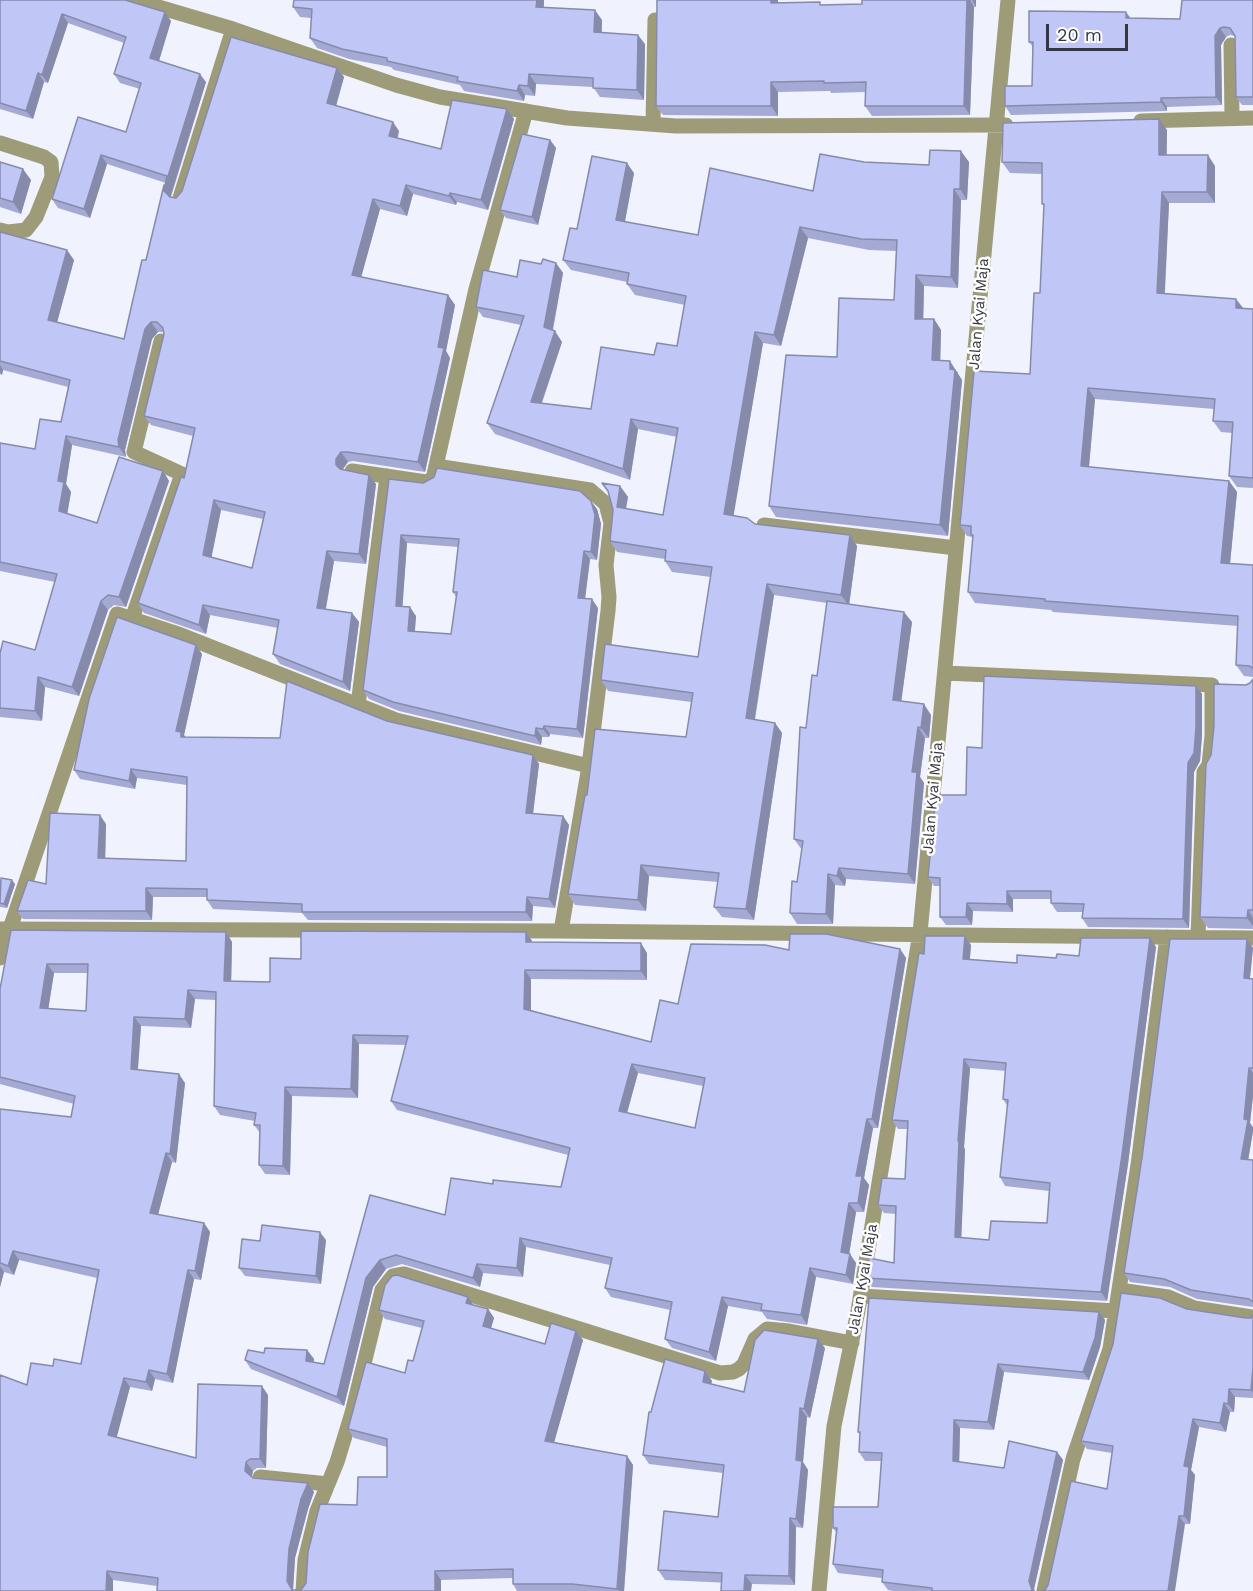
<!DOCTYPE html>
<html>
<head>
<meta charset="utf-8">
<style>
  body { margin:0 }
  #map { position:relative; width:1253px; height:1591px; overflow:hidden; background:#f0f2fd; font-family:"Work Sans",sans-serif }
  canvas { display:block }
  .scale { position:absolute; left:1046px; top:24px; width:82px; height:27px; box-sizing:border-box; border:3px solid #353641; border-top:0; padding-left:8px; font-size:18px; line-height:21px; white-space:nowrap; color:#353641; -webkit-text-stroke:4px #fff; paint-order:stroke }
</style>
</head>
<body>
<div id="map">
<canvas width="1253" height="1591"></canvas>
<div class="scale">20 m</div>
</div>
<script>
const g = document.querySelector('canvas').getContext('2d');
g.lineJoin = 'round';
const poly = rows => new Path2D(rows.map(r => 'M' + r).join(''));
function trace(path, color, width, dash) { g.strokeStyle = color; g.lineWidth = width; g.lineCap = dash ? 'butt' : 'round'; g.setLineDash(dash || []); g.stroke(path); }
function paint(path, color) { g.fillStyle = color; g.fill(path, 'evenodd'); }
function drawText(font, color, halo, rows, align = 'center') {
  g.font = font + ' "Work Sans",sans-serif'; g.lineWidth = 5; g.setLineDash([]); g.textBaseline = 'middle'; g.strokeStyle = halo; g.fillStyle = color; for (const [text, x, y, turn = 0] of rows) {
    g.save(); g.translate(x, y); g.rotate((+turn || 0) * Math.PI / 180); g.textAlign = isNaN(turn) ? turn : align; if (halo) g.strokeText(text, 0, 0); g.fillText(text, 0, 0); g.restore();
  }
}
trace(poly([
  [135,0,233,29,396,85,440,97,567,118,676,126,1006,125],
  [1231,45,1232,118],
  [1141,121,1253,118],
  [653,124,655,20],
  [0,143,44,157,51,162,52,177,36,217,26,230,8,232,0,230],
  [180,198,233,29],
  [436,466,590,490,606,504,611,523,606,565,609,597,608,611,589,766,561,931],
  [352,471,426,482,433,479,476,289,526,111],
  [764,525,956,548],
  [132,619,182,474,134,452,161,341],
  [945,673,1212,685,1212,736,1209,765,1204,772,1198,937],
  [358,705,387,476],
  [0,929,561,931,1253,938],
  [0,958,117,614,181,635,396,720,589,766],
  [1119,1290,1168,1297,1194,1308,1253,1317],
  [861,1296,1116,1311],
  [260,1477,328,1484],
  [303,1591,305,1560,317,1511,337,1462,352,1413,382,1290,393,1276,404,1274,720,1373,733,1372,739,1369,744,1364,755,1339,767,1329,789,1331,852,1343],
  [819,1591,834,1426,858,1311,920,933,1008,0],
  [1044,1591,1073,1459,1110,1349,1138,1165,1167,937]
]), '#9e9c78', 15);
paint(poly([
  [0,0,171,21,159,61,206,82,171,197,176,198,337,68,344,77,336,106,399,131,398,138,441,149,507,109,514,119,488,210,457,202,456,205,413,194,407,216,380,209,361,277,448,295,455,305,446,351,450,358,425,472,353,461,348,462,343,469,376,484,366,564,334,561,326,609,352,613,359,622,350,691,280,664,273,654,278,628,210,615,206,634,144,613,138,603,184,478,193,436,151,425,144,416,164,334,164,332,158,332,152,339,125,450,126,457,72,445,66,484,71,492,67,514,97,523,163,471,169,481,126,607,114,605,108,610,79,696,45,687,42,721,0,717,0,653,35,650,55,582,0,571,0,443,35,449,61,422,68,387,3,370,2,375,0,374,0,232,74,260,57,322,124,339,146,260,166,183,107,164,90,218,58,208,52,199,126,132,140,89,120,83,114,74,124,43,68,23,48,83,44,82,33,119,0,109],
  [221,510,263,519,252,568,211,557],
  [544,0,544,7,602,20,602,33,645,44,644,100,600,97,593,87,536,84,535,96,525,95,524,101,464,91,460,85,394,70,391,67,349,59,317,48,310,38,311,18,300,17,293,7],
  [778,0,778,3,822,5,862,4,862,0,976,0,976,7,974,7,970,115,872,116,865,106,866,92,831,93,830,91,778,92,778,116,663,115,656,106],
  [1253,0,1253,105,1242,105,1236,97,1235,36,1230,35,1226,37,1221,45,1222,105,1167,107,1167,111,1011,115,1005,106,1032,86,1033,47,1029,42,1131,18,1180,19],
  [1167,130,1167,155,1215,166,1215,203,1169,203,1165,293,1243,309,1253,309,1253,488,1237,487,1229,476,1232,433,1221,432,1213,421,1214,409,1095,399,1089,467,1229,481,1237,492,1230,563,1253,565,1253,677,1244,676,1236,665,1238,626,1053,612,1051,610,975,603,968,592,973,538,972,537,967,536,960,525,1030,374,1040,293,1044,206,1042,204,1042,174,1010,173,1002,162],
  [550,140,556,148,538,225,506,218,500,210],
  [0,162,31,180,21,214,0,207],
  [864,162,929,165,969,162,967,200,961,200,958,288,924,286,923,319,934,319,941,330,940,361,958,372,958,374,962,380,948,536,776,517,769,506,837,357,894,300,896,251,869,250,808,238,781,346,763,343,733,515,755,524,850,535,857,546,849,604,912,622,901,701,931,715,929,738,925,738,920,777,924,783,915,884,846,879,845,886,835,885,833,924,797,924,790,913,797,882,802,850,794,839,806,728,817,676,827,603,774,595,755,720,775,723,782,733,754,920,722,917,714,907,718,882,649,876,646,911,575,905,568,894,587,795,686,737,691,702,608,691,601,680,698,657,711,577,672,572,665,561,665,559,617,552,610,541,613,510,608,492,602,483,620,486,628,497,626,509,663,515,677,437,638,429,630,480,495,434,487,423,521,325,483,317,476,307,517,277,541,264,556,263,563,273,553,330,562,342,542,403,591,409,654,355,677,346,685,305,635,295,627,284,627,282,571,270,563,260,577,229,634,173,625,222,698,235,813,191],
  [389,479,597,509,601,524,597,560,590,559,585,599,598,608,583,738,550,734,549,737,542,737,541,745,399,711,369,699,363,690],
  [407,543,458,547,453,592,456,597,451,634,415,631,416,616,402,606],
  [202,654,184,735,185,737,280,738,387,721,533,755,539,764,533,814,563,816,569,825,555,908,533,906,532,921,308,920,302,913,213,909,207,900,207,897,153,897,152,920,23,919,17,911,46,884,106,824,105,858,186,861,187,785,137,778,135,789,80,779,74,770],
  [1253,679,1253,929,1208,928,1200,917,1246,685,1250,683],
  [1196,686,1202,694,1202,735,1200,761,1194,772,1189,928,1088,927,1082,918,1083,912,1057,912,1051,903,1051,899,1013,899,1013,912,973,911,972,925,946,925,940,917,940,886,934,886,928,877,966,795,982,748],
  [0,880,15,884,7,908,0,907],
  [11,930,226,932,232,942,231,981,270,982,301,959,526,932,532,941,532,942,647,953,647,980,531,979,531,1010,651,1042,678,1004,789,950,900,949,906,958,878,1128,873,1128,864,1178,869,1185,864,1212,856,1212,849,1254,856,1263,853,1284,816,1277,807,1325,767,1319,762,1312,728,1306,716,1361,672,1348,665,1339,670,1310,611,1297,605,1288,610,1265,526,1247,523,1277,483,1273,480,1287,402,1264,386,1269,373,1287,344,1406,251,1369,245,1360,264,1353,307,1350,314,1359,313,1362,324,1364,370,1195,445,1215,493,1184,561,1187,568,1155,397,1110,391,1101,406,1045,359,1044,358,1098,292,1096,290,1175,265,1174,259,1165,260,1133,254,1125,255,1121,220,1115,214,1106,216,1000,195,999,191,1028,141,1026,138,1070,185,1083,176,1163,172,1162,158,1215,204,1223,210,1232,201,1280,194,1279,173,1383,155,1379,152,1391,130,1387,116,1437,196,1458,268,1395,266,1468,257,1468,253,1471,252,1477,308,1483,314,1492,308,1509,295,1558,293,1590,301,1590,357,1505,387,1477,387,1447,354,1438,348,1429,405,1373,413,1361,422,1328,385,1319,379,1310,474,1305,488,1309,494,1318,491,1328,545,1344,576,1331,583,1340,554,1442,627,1456,633,1465,624,1591,517,1591,513,1584,513,1578,441,1580,441,1591,157,1591,157,1586,113,1580,113,1591,0,1591,27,1385,53,1366,81,1364,97,1278,19,1260,14,1275,4,1272,0,1287,0,1109,71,1117,74,1104,0,1084,0,989],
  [54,973,88,973,86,1011,48,1009],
  [638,1073,703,1086,695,1128,627,1113],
  [1247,939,1253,948,1250,979,1253,979,1253,1096,1250,1123,1253,1131,1248,1160,1253,1160,1253,1307,1197,1299,1170,1287,1130,1282,1124,1273],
  [971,945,970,959,1017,963,1156,947,1128,1164,1107,1301,872,1287,866,1278,894,1263,896,1214,884,1213,878,1205,905,1179,907,1129,898,1129,892,1120,924,954],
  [970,1068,1006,1071,1003,1099,1008,1107,1000,1177,1005,1186,1049,1191,1047,1223,989,1240,961,1238,965,1150,964,1147],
  [326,1240,321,1284,245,1276,239,1268,260,1241],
  [1187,1309,1246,1318,1251,1318,1253,1315,1253,1398,1235,1397,1234,1412,1230,1412,1226,1432,1199,1427,1191,1470,1195,1475,1190,1524,1185,1524,1045,1590,1107,1489,1112,1453,1087,1449,1081,1441],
  [1099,1312,1105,1320,1100,1347,1089,1380,1004,1372,994,1430,960,1428,959,1462,1004,1468,1057,1452,1063,1460,1034,1589,1035,1591,893,1591,888,1590,882,1582,882,1578,838,1573,833,1564,836,1532,833,1528,878,1507,881,1461,865,1461,859,1452,860,1435,858,1432],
  [825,1348,810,1418,807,1417,803,1462,808,1470,803,1528,796,1527,795,1585,752,1584,665,1580,658,1570,718,1517,723,1473,649,1464,643,1455,651,1412,705,1371,712,1381,711,1384,744,1392]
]), '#a5aad4');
paint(poly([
  [537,0,544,0,543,17,536,7],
  [771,0,778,0,778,13,771,3],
  [967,0,970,0,974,7,970,115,964,106],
  [972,0,976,0,976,7],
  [595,10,602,20,601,42,594,32],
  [165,12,171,21,157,67,150,58],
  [1126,12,1132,20,1126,18],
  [62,14,68,23,48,83,42,75],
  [1220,28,1226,37,1221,45,1222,105,1216,97,1215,36],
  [638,35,645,44,644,100,637,90],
  [337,68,344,77,334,113,327,103],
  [38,73,44,82,33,119,26,111],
  [200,74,206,82,171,195,171,201,164,191,164,185,165,186],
  [529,74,536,84,535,96,528,86],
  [771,82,778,92,778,116,771,106],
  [519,85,525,95,524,101,517,91],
  [1161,98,1167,107,1167,111,1161,102],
  [507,109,514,119,488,210,481,200],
  [1159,119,1167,130,1166,166,1159,155],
  [393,122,399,131,395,145,389,136],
  [550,140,556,148,538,225,532,217],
  [961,151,969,162,967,200,960,189],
  [101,155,107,164,90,218,84,209],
  [1208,155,1215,166,1215,203,1207,192],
  [627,163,634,173,623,231,616,220],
  [23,169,31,180,21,214,13,202],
  [406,185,413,194,407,216,400,206],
  [954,189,961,200,958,288,951,277],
  [1162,192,1169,203,1164,304,1157,293],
  [450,193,457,202,456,205,449,196],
  [373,199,380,209,359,285,352,275],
  [800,227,808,238,781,346,774,335],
  [67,250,74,260,55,330,48,320],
  [556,263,563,273,551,338,544,327],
  [916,275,924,286,923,330,915,319],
  [448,295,455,305,446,351,450,358,425,472,418,462,438,347],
  [1236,299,1244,309,1236,308],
  [934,319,941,330,940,371,932,360],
  [151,322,158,332,152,339,125,450,126,457,119,447,118,440,145,329],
  [555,331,562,342,538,413,531,402],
  [755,332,763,343,732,525,724,514],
  [950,361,962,380,948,536,940,525],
  [0,365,3,370,2,375,0,372],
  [1088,388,1095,399,1088,477,1081,466],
  [631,419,638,429,630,480,623,469],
  [66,436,72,445,66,484,71,492,66,521,59,511,58,481],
  [341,452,348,462,343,469,343,475,336,465,336,459],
  [163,471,169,481,126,607,119,597],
  [369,475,376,484,366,564,359,554],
  [1229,481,1237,492,1229,574,1221,563],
  [620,486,628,497,624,518,617,507],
  [214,500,221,510,210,565,203,555],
  [591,501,597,509,601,524,597,560,591,552],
  [401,535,407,543,402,614,396,606],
  [850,535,857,546,849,606,841,595],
  [327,551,334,561,324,618,317,608],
  [584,551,590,559,584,607,578,598],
  [767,584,774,595,753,729,746,718],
  [592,599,598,608,583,738,577,729],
  [101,601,108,610,79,696,72,687],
  [203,605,210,615,206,634,199,625],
  [410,607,416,616,414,639,408,631],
  [904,612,912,622,900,711,893,700],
  [352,613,359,622,350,691,343,682],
  [196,645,202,654,184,735,188,740,187,745,176,731],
  [38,677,45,687,42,721,35,711],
  [1196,686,1202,694,1202,735,1200,761,1194,772,1189,928,1183,919,1188,763],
  [924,704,931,715,929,738,921,728],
  [775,723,782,733,754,920,746,909],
  [544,726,550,734,549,737,543,729],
  [918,727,925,738,920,777,924,783,915,884,908,874,912,772],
  [536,728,542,737,541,745,535,736],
  [533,755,539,764,532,822,526,813],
  [131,769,137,778,135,789,129,781],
  [100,815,106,824,105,867,98,858],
  [563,816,569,825,555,908,549,899],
  [641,865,649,876,646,911,638,900],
  [839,868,846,879,845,886,837,876],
  [828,874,835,885,833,924,826,914],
  [12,880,15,884,7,908,4,904],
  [146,888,153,897,152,920,146,911],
  [1007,891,1013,899,1013,912,1007,904],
  [527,897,533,906,532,921,526,912],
  [967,903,973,911,972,925,966,917],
  [1248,910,1253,918,1253,926,1247,918],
  [226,932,232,942,231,990,224,981],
  [526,932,532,941,532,951,526,942],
  [965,936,971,945,969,967,963,959],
  [1150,938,1156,947,1128,1164,1107,1301,1101,1292],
  [1247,939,1253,948,1249,986,1244,978],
  [641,943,647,953,647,980,641,971],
  [900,949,906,958,878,1128,872,1119],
  [47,964,54,973,47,1017,40,1008],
  [525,970,531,979,531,1018,524,1009],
  [188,990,195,999,191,1028,185,1019],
  [134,1017,141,1026,137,1078,131,1069],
  [353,1035,359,1044,358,1098,351,1089],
  [964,1059,970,1068,964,1147,965,1150,961,1246,955,1237,958,1141],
  [632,1064,638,1073,625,1120,619,1111],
  [1249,1068,1253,1073,1253,1096,1250,1123,1253,1127,1253,1131,1247,1167,1241,1159,1244,1119],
  [179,1074,185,1083,176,1163,170,1154],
  [285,1087,292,1096,290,1175,283,1166],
  [867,1119,873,1128,864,1178,869,1185,864,1212,858,1203,856,1176],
  [166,1153,172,1162,156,1222,150,1213],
  [849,1203,856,1212,848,1261,841,1252],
  [204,1223,210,1232,201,1280,195,1271],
  [320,1232,326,1240,321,1284,316,1276],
  [520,1238,526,1247,523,1277,517,1268],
  [13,1251,19,1260,14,1275,8,1266],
  [850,1254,856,1263,853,1284,846,1275],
  [380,1260,386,1269,373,1287,344,1406,337,1397,366,1278],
  [477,1264,483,1273,480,1287,473,1278],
  [0,1266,4,1272,0,1287],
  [810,1268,816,1277,807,1325,801,1315],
  [188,1270,194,1279,173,1383,167,1374],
  [468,1297,474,1306,466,1303],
  [722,1297,728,1306,716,1361,709,1352],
  [488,1309,494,1318,489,1335,483,1326],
  [1099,1312,1105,1320,1100,1347,1089,1380,1083,1372],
  [576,1331,583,1340,552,1450,545,1441],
  [818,1339,825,1348,810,1418,804,1409],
  [307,1350,314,1359,313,1370,306,1361],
  [998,1364,1004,1372,994,1430,988,1422],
  [1253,1367,1253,1393,1251,1390],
  [149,1370,155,1379,152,1391,146,1382],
  [705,1371,712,1381,709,1391,703,1382],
  [124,1378,130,1387,115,1444,108,1435],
  [262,1386,268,1395,266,1468,260,1459],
  [1229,1389,1235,1397,1234,1412,1228,1404],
  [1224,1403,1230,1412,1226,1432,1220,1423],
  [800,1408,807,1417,803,1462,808,1470,803,1528,796,1519,796,1460],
  [1193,1419,1199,1427,1191,1470,1195,1475,1190,1524,1184,1516,1184,1466],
  [954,1420,960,1428,959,1470,953,1461],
  [1057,1452,1063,1460,1034,1589,1035,1591,1033,1591,1029,1581],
  [627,1456,633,1465,624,1591,619,1591,617,1589],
  [246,1462,253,1471,251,1480,245,1471],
  [308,1483,314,1492,308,1509,295,1558,293,1590,292,1591,287,1581,289,1549,301,1499],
  [1179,1516,1185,1524,1175,1591,1168,1591],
  [790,1518,796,1527,795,1585,789,1576],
  [107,1571,113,1580,113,1591,106,1591],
  [435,1571,441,1580,441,1591,435,1591],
  [745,1575,752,1584,751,1591,744,1591]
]), '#868bac');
const building = poly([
  [0,0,125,0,165,12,150,58,200,74,165,186,167,176,101,155,84,209,52,199,78,117,126,132,141,83,114,74,126,37,62,14,42,75,38,73,26,111,0,103,0,0],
  [294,0,537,0,536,7,595,10,594,32,638,35,637,90,593,88,593,78,529,74,528,86,519,85,517,91,457,81,458,77,387,61,387,58,342,49,310,38,312,9,293,7,294,0],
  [657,0,771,0,771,3,820,2,820,5,862,4,862,0,967,0,964,106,865,106,866,82,824,83,824,81,771,82,771,106,656,106,657,0],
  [1182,0,1253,0,1253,97,1236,97,1235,36,1230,28,1224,27,1220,28,1215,36,1216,97,1161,98,1161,102,1005,106,1005,86,1032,86,1033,42,1029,42,1029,11,1126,12,1126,18,1180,19,1182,0],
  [231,37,337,68,327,103,393,122,389,136,441,149,452,100,507,109,481,200,450,193,449,196,406,185,400,206,373,199,352,275,448,295,438,347,444,348,418,462,347,452,341,452,336,459,336,465,340,469,369,475,359,554,327,551,317,608,352,613,343,682,273,654,279,620,203,605,199,625,138,603,181,477,184,478,195,428,144,416,164,334,163,328,157,322,151,322,145,329,118,440,119,447,66,436,58,481,64,482,59,511,97,523,119,457,163,471,119,597,108,595,101,601,72,687,38,677,35,711,0,708,0,653,3,641,35,650,57,574,0,562,0,443,35,449,40,419,61,422,70,380,0,361,0,232,67,250,48,320,124,339,142,260,146,260,164,185,164,191,170,197,176,198,182,191,231,37],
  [214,500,265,512,252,568,203,555,214,500],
  [1159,119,1159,155,1208,155,1207,192,1162,192,1157,293,1236,299,1236,308,1253,309,1253,478,1229,476,1233,422,1213,421,1215,399,1088,388,1081,466,1229,481,1221,563,1253,565,1253,669,1250,666,1236,665,1238,616,1045,601,1045,599,968,592,973,535,971,535,971,526,960,525,974,371,1030,374,1034,293,1040,293,1044,204,1042,204,1042,163,1002,162,1003,123,1159,119],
  [522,134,550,140,532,217,500,210,522,134],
  [930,150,961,151,960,189,954,189,951,277,916,275,915,319,934,319,932,360,950,361,950,369,955,370,940,525,769,506,786,355,837,357,839,298,894,300,897,240,861,239,800,227,774,335,755,332,724,514,747,518,755,524,850,535,841,595,767,584,746,718,775,723,746,909,714,907,719,873,641,865,638,900,568,894,585,795,587,795,595,729,686,737,693,693,601,680,605,644,698,657,712,567,665,561,666,550,610,541,613,510,608,491,602,483,620,486,617,507,663,515,678,428,631,419,623,469,487,423,524,316,476,307,483,270,517,277,520,260,541,264,543,259,556,263,544,327,555,331,531,402,591,409,601,347,654,355,657,343,677,346,686,296,627,284,629,273,563,260,570,228,577,229,592,156,627,163,616,220,698,235,710,168,813,191,820,154,864,162,929,165,930,150],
  [0,162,23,169,13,202,0,198,0,162],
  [437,468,580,491,591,501,595,515,591,552,584,551,578,598,592,599,577,729,544,726,543,729,536,728,535,736,393,702,363,690,389,479,423,483,434,477,437,468],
  [401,535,459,539,453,592,457,592,451,634,408,631,410,607,396,606,401,535],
  [827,601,904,612,893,700,924,704,921,728,918,727,912,772,917,772,908,874,839,868,837,876,828,874,826,914,790,913,792,881,797,882,803,841,794,839,800,727,806,728,812,675,817,676,827,601],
  [117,617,196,645,176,731,181,732,181,737,280,738,287,681,387,721,533,755,526,813,563,816,549,899,527,897,526,912,302,912,302,904,207,900,207,889,146,888,146,911,17,911,28,880,46,884,50,813,100,815,98,858,186,861,187,777,131,769,129,781,74,770,89,699,117,617],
  [984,676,1196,686,1196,727,1194,753,1188,763,1183,919,1082,918,1084,904,1051,903,1051,891,1007,891,1007,904,967,903,966,917,940,917,940,878,928,877,936,795,966,795,967,747,982,748,984,676],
  [1253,679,1253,910,1248,910,1247,918,1200,917,1206,764,1211,755,1214,726,1214,684,1246,685,1250,683,1253,679],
  [1,878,12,880,4,904,0,903,1,878],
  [11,930,226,932,224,981,270,982,270,958,301,959,301,931,526,932,526,942,641,943,641,971,525,970,524,1009,651,1042,660,1000,678,1004,691,944,765,945,789,950,790,934,826,934,900,949,872,1119,867,1119,856,1176,862,1176,858,1203,849,1203,841,1252,850,1254,846,1275,810,1268,801,1315,761,1310,762,1304,722,1297,709,1352,665,1339,672,1302,605,1288,612,1258,520,1238,517,1268,477,1264,473,1278,396,1255,380,1260,366,1278,337,1397,245,1360,248,1350,264,1353,265,1348,307,1350,306,1361,324,1364,370,1195,445,1215,451,1178,493,1184,493,1180,561,1187,570,1148,391,1101,408,1036,353,1035,351,1089,285,1087,283,1166,259,1165,260,1125,254,1125,256,1113,214,1106,216,992,188,990,185,1019,134,1017,131,1069,179,1074,170,1154,166,1153,150,1213,204,1223,195,1271,188,1270,167,1374,149,1370,146,1382,124,1378,108,1435,196,1458,198,1384,262,1386,260,1459,250,1459,246,1462,245,1471,253,1478,308,1483,301,1499,289,1549,287,1581,292,1590,301,1590,306,1583,308,1552,320,1504,357,1505,358,1477,387,1477,387,1439,348,1429,366,1362,405,1373,408,1360,413,1361,424,1321,379,1310,385,1285,392,1276,397,1275,468,1297,466,1303,488,1309,483,1326,545,1344,551,1323,576,1331,545,1441,627,1456,617,1589,572,1584,513,1584,513,1569,435,1571,435,1591,157,1591,158,1578,107,1571,106,1591,0,1591,0,1375,27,1385,31,1363,53,1366,54,1359,81,1364,99,1270,13,1251,8,1266,0,1263,0,1109,71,1117,75,1096,0,1077,0,989,11,930],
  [47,964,88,964,86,1011,40,1008,47,964],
  [632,1064,705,1078,695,1128,619,1111,632,1064],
  [925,936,965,936,963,959,1017,963,1017,955,1056,958,1057,954,1079,956,1081,938,1150,938,1122,1155,1101,1292,866,1278,869,1258,894,1263,896,1206,878,1205,882,1178,905,1179,908,1121,892,1120,919,953,924,954,925,936],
  [964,1059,1006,1063,1003,1099,1008,1100,1000,1177,1050,1183,1047,1223,991,1221,989,1240,955,1237,959,1141,958,1141,964,1059],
  [1170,939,1247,939,1244,978,1253,979,1253,1068,1249,1068,1244,1119,1248,1120,1241,1159,1253,1160,1253,1302,1249,1299,1191,1290,1164,1279,1124,1273,1142,1158,1170,939],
  [262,1225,320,1232,316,1276,239,1268,242,1239,260,1241,262,1225],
  [1121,1293,1160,1298,1187,1309,1246,1318,1251,1318,1253,1315,1253,1367,1251,1390,1229,1389,1228,1404,1224,1403,1220,1423,1193,1419,1184,1466,1189,1467,1184,1516,1179,1516,1168,1591,1041,1591,1045,1590,1048,1585,1071,1481,1107,1489,1113,1446,1081,1441,1113,1344,1121,1293],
  [869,1298,1099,1312,1095,1338,1083,1372,998,1364,988,1422,954,1420,953,1461,1004,1468,1009,1441,1057,1452,1029,1581,1032,1590,1034,1591,932,1591,932,1588,882,1582,883,1570,833,1564,837,1528,833,1528,833,1507,878,1507,882,1453,859,1452,860,1432,858,1432,869,1298],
  [764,1330,818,1339,804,1409,800,1408,796,1460,802,1461,796,1519,790,1518,789,1576,745,1575,744,1591,721,1591,722,1573,658,1570,664,1511,718,1517,724,1465,643,1455,649,1412,651,1412,665,1359,705,1371,703,1382,744,1392,755,1340,764,1330]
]);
paint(building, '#c0c6f6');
trace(building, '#868bac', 1.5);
drawText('15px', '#353641', '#fff', [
  ["Jalan Kyai Maja",979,314,-85],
  ["Jalan Kyai Maja",933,798,-85],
  ["Jalan Kyai Maja",863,1279,-80]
]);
</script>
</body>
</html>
